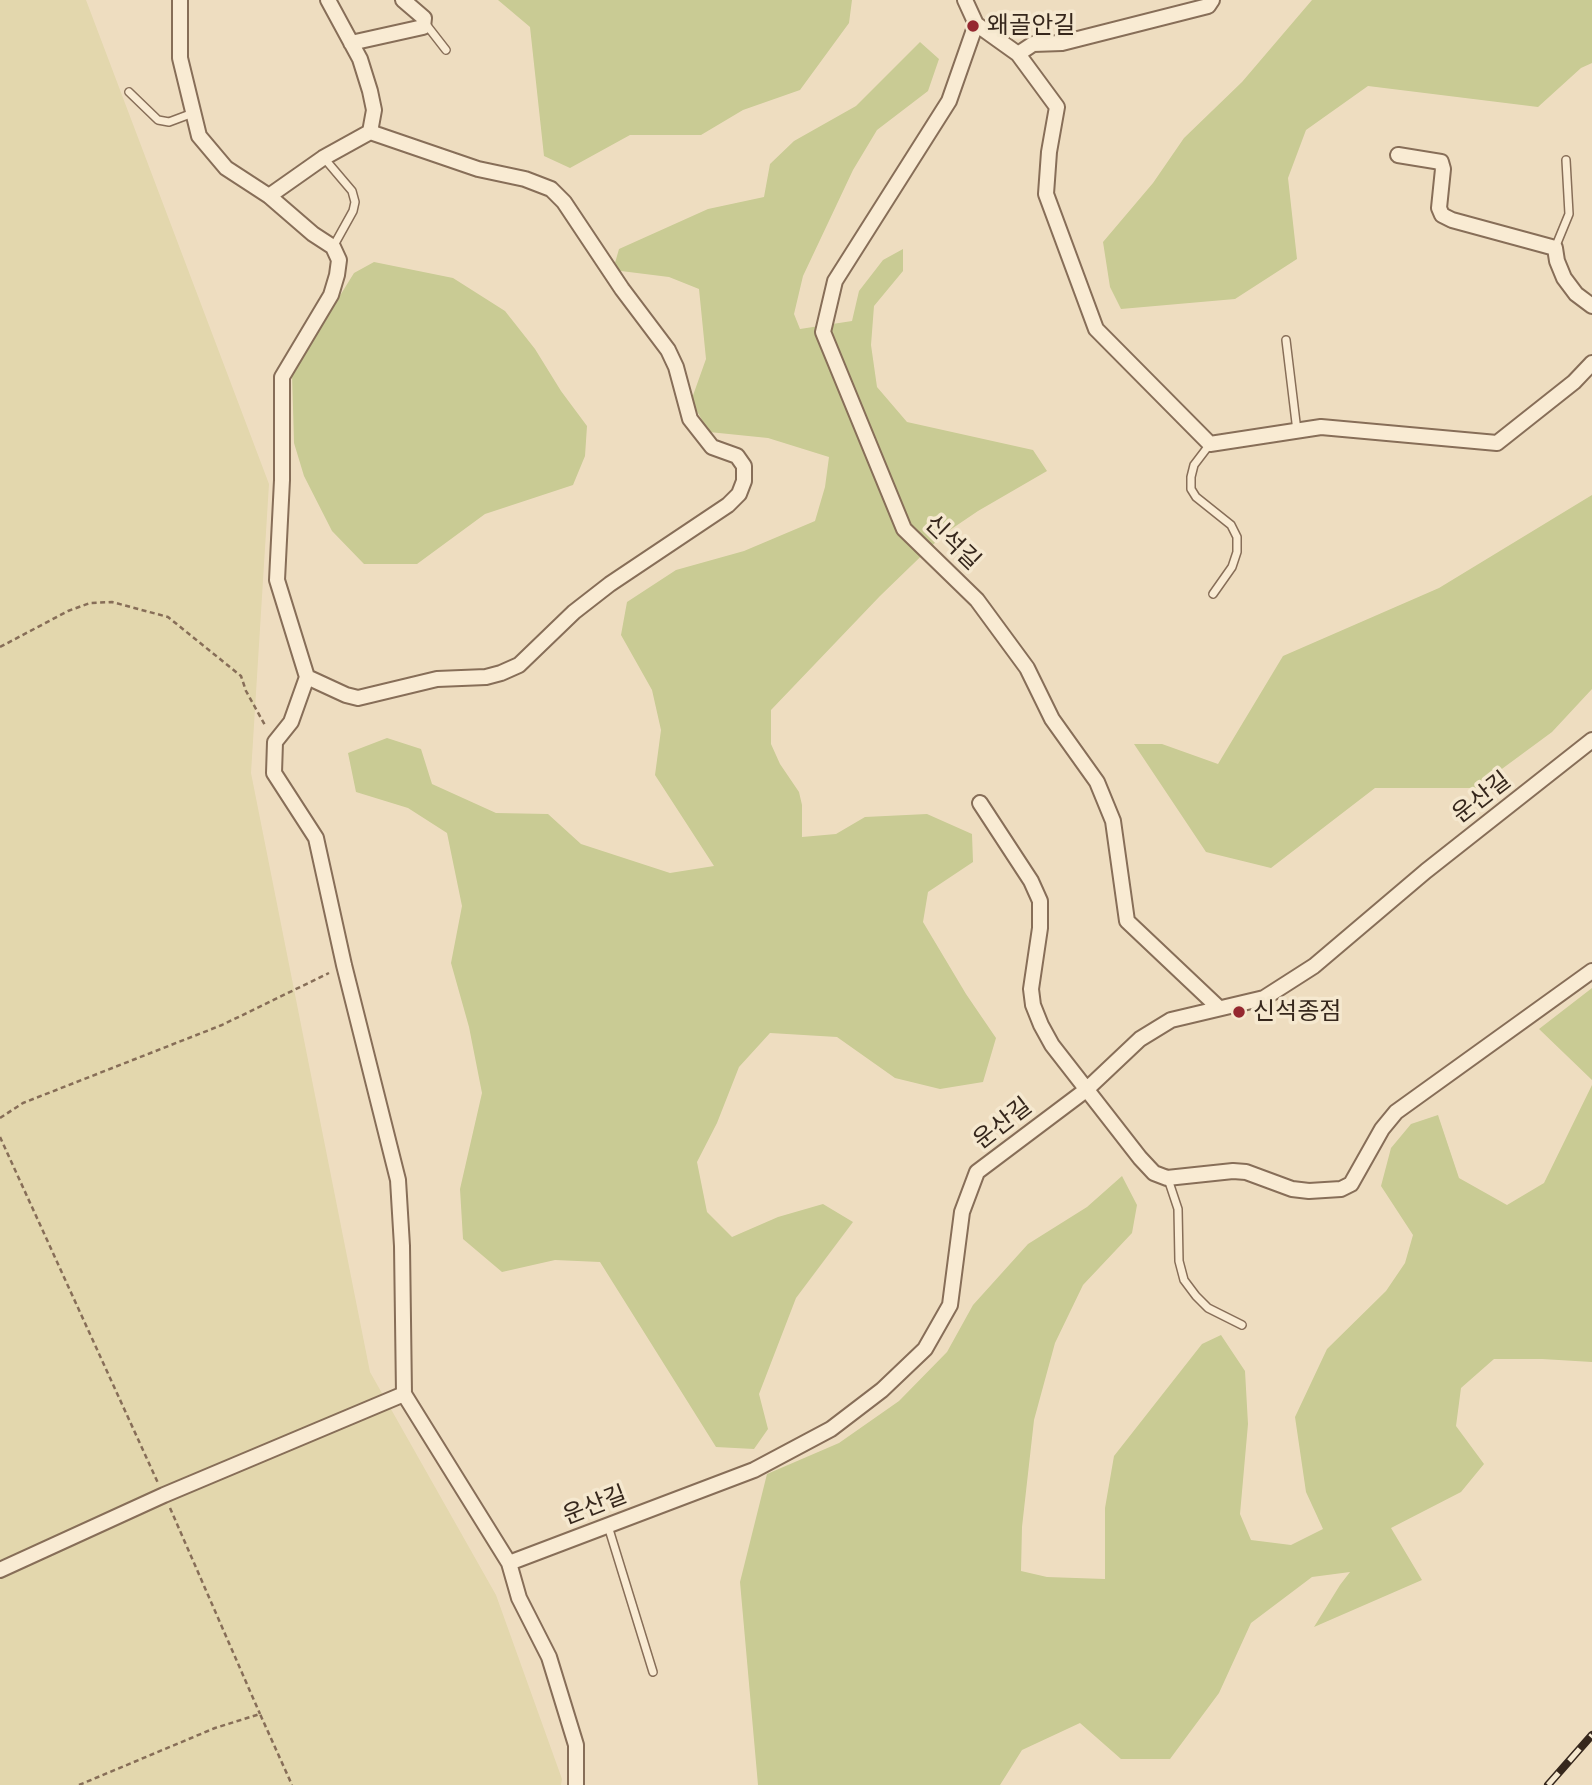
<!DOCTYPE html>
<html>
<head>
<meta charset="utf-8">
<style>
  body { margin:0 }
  canvas { display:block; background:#eeddc0 }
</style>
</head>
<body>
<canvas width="1592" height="1785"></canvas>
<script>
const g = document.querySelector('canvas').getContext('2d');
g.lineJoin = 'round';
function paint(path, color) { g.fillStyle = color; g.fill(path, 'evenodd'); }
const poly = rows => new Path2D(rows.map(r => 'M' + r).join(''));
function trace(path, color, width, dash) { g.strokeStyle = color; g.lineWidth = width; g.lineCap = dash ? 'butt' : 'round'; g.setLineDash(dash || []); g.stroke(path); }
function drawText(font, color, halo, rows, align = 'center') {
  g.font = font + ' Merriweather,"Noto Sans KR",serif'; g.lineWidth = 7; g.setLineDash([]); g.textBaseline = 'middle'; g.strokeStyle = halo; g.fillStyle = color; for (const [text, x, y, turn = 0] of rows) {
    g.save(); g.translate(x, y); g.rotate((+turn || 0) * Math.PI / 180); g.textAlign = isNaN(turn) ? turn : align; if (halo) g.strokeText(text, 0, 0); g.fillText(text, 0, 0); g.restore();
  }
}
paint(poly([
  [0,0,86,0,269,484,251,773,370,1372,496,1595,562,1779,561,1785,0,1785]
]), '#e3d7ad');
paint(poly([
  [498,0,852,0,849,23,800,90,743,110,701,135,630,135,570,168,544,156,530,27],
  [1312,0,1592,0,1592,63,1581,68,1538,107,1368,86,1306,130,1288,178,1297,259,1235,299,1121,309,1110,287,1103,242,1153,183,1184,138,1242,82],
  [920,42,939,59,928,91,877,130,853,170,803,276,794,314,800,329,852,321,859,291,883,260,903,249,903,271,874,306,871,345,877,387,907,422,1033,450,1047,471,978,511,944,534,880,596,771,710,771,744,780,764,799,792,802,805,802,837,836,834,865,817,927,814,972,834,973,862,928,892,923,922,966,994,996,1038,983,1082,940,1089,895,1078,837,1037,770,1033,739,1067,717,1123,697,1162,707,1212,732,1237,778,1217,823,1204,853,1222,796,1298,759,1394,768,1429,754,1449,716,1447,600,1262,555,1260,502,1272,463,1239,460,1189,482,1093,469,1027,451,963,462,906,447,833,408,808,356,792,348,753,387,738,421,749,432,784,496,813,548,814,581,844,670,873,714,866,655,775,661,730,652,690,621,635,627,602,676,570,744,551,815,521,825,487,829,457,768,438,709,432,691,401,706,359,699,289,669,277,613,270,619,249,708,209,764,197,770,164,794,141,856,106],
  [374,262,453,278,505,311,535,349,561,391,587,426,585,456,573,485,485,514,417,564,364,564,332,531,304,476,294,443,292,373,354,273],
  [1592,495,1592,689,1552,732,1476,788,1375,788,1271,868,1206,852,1134,744,1162,744,1218,764,1283,656,1439,588],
  [1592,988,1592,1080,1539,1029],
  [1592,1085,1592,1362,1542,1359,1494,1359,1461,1388,1456,1426,1484,1464,1461,1492,1391,1528,1422,1580,1314,1627,1340,1585,1350,1572,1312,1577,1251,1623,1219,1693,1170,1759,1121,1759,1080,1723,1022,1750,1000,1785,758,1785,740,1582,767,1474,839,1443,899,1401,947,1352,973,1305,1028,1244,1087,1207,1122,1176,1137,1205,1132,1233,1083,1285,1055,1343,1034,1420,1022,1527,1021,1571,1047,1577,1105,1579,1105,1508,1114,1456,1202,1344,1221,1335,1245,1371,1248,1424,1240,1514,1251,1540,1291,1545,1323,1529,1306,1492,1295,1417,1327,1349,1386,1291,1405,1263,1413,1235,1381,1186,1391,1148,1411,1124,1438,1115,1459,1178,1507,1205,1544,1183]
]), '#c9cb94');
const service = poly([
  [425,23,446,50],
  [129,92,158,120,169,122,193,113],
  [324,158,352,191,355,202,353,211,333,247],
  [1555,248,1569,214,1566,160],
  [1286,340,1297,431],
  [1210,444,1194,465,1191,477,1191,489,1196,497,1231,525,1237,537,1237,552,1232,567,1213,594],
  [1168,1179,1178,1209,1179,1261,1184,1280,1196,1296,1208,1308,1242,1325],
  [608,1526,653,1672]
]);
const minor = poly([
  [180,0,180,58,199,136,226,168,269,196,313,234,333,247,339,260,337,275,331,295,282,377,282,480,277,580,307,677,291,722,275,742,274,773,316,838,344,965,398,1180,402,1246,404,1394],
  [965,0,976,24,949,101,835,281,823,332,904,529,977,600,1027,668,1052,719,1097,782,1113,821,1127,921,1219,1008],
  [976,24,1018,54,1057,107,1049,152,1046,194,1096,329,1210,444,1321,427,1497,443,1574,382,1592,363],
  [351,43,423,27,424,18,403,0],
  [1018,54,1033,44,1062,43,1208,6,1212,0],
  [1398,155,1441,162,1443,169,1439,208,1442,215,1452,220,1555,248,1557,261,1564,278,1576,294,1592,306],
  [269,196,323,158,370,132,374,110,370,91,360,59,328,0],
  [307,677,346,695,358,698,437,679,486,677,501,673,519,665,574,612,610,584,728,505,739,494,744,481,744,466,737,456,712,447,690,419,676,367,668,350,622,289,564,202,551,189,525,179,478,169,370,132],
  [980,803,1031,881,1040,901,1040,928,1031,989,1033,1005,1041,1025,1052,1045,1140,1158,1154,1173,1167,1178,1233,1171,1246,1172,1292,1189,1309,1191,1341,1189,1351,1184,1382,1129,1396,1112,1592,971],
  [509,1563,754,1470,831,1429,882,1390,925,1349,950,1305,962,1212,977,1172,1086,1090,1140,1039,1171,1020,1264,998,1314,966,1426,871,1592,740],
  [0,1570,164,1495,404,1394,509,1563,519,1598,549,1657,576,1745,576,1785]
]);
trace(service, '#876e58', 10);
trace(minor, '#876e58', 18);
trace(poly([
  [0,647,68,611,90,603,112,602,168,617,241,676,246,691,266,727],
  [0,1118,23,1103,222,1025,329,973],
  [0,1137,158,1483],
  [170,1508,260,1714],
  [79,1785,215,1728,260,1714,292,1785]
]), '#876e58', 2.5, [5, 3.5]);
trace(service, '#f9ebd3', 7);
trace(minor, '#f9ebd3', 14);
const rail = poly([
  [1548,1785,1592,1735]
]);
trace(rail, '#36271c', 8);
trace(rail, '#f5e8cf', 5, [16]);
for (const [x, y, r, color] of [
  [973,26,7,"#952830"],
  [1239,1012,7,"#952830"]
]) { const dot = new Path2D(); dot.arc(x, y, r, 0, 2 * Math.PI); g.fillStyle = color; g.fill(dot); trace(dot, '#f5e8cf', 2.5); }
drawText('24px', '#36271c', '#f5e8cf', [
  ["왜골안길",987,26],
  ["신석종점",1253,1012]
], 'left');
drawText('24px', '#36271c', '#f5e8cf', [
  ["신석길",952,543,44],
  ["운산길",1482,798,-38],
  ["운산길",1003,1124,-38],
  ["운산길",595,1506,-21]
]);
</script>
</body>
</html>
